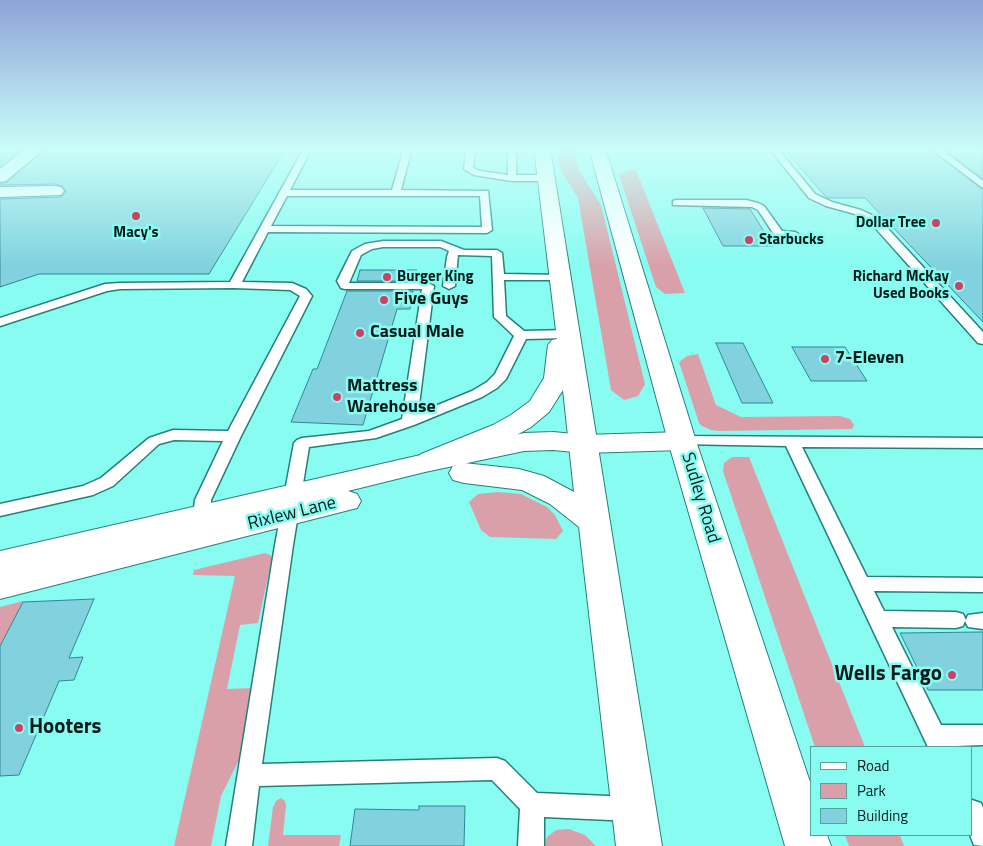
<!DOCTYPE html>
<html>
<head>
<meta charset="utf-8">
<style>
  body { margin:0 }
  #map { position:relative; width:983px; height:846px; overflow:hidden; background:#89fcf2; font-family:"Titillium Web",sans-serif }
  canvas { display:block }
  .legend { position:absolute; left:810px; top:746px; width:162px; height:90px; box-sizing:border-box; background:#89fcf2; border:1px solid #54a39c; margin:0; padding:6px 9px; list-style:none; font-size:15px; color:#041d1b }
  .legend li { display:flex; align-items:center; gap:10px; height:25px }
  .legend b { width:25px; border:1px solid #54a39c }
</style>
</head>
<body>
<div id="map">
<canvas width="983" height="846"></canvas>
<ul class="legend">
<li><b style="height:6px;background:#fff"></b>Road</li>
<li><b style="height:14px;background:#daa0a9"></b>Park</li>
<li><b style="height:14px;background:#81d2de"></b>Building</li>
</ul>
</div>
<script>
const g = document.querySelector('canvas').getContext('2d');
g.lineJoin = 'round';
function paint(path, color) { g.fillStyle = color; g.fill(path, 'evenodd'); }
const poly = rows => new Path2D(rows.map(r => 'M' + r).join(''));
function trace(path, color, width, dash) { g.strokeStyle = color; g.lineWidth = width; g.lineCap = dash ? 'butt' : 'round'; g.setLineDash(dash || []); g.stroke(path); }
function drawText(font, color, halo, rows, align = 'center') {
  g.font = font + ' "Titillium Web",sans-serif'; g.lineWidth = 5; g.setLineDash([]); g.textBaseline = 'middle'; g.strokeStyle = halo; g.fillStyle = color; for (const [text, x, y, turn = 0] of rows) {
    g.save(); g.translate(x, y); g.rotate((+turn || 0) * Math.PI / 180); g.textAlign = isNaN(turn) ? turn : align; if (halo) g.strokeText(text, 0, 0); g.fillText(text, 0, 0); g.restore();
  }
}
paint(poly([
  [557,148,573,148,579,170,601,205,645,384,638,396,624,400,611,390,578,198,559,167],
  [628,170,636,170,685,293,665,294,656,287,619,175],
  [698,354,716,405,741,417,840,416,850,419,854,425,852,429,719,431,711,430,702,426,699,423,679,362,687,356],
  [732,457,749,457,865,747,815,747,723,471,724,463],
  [498,492,521,494,547,507,555,515,563,531,556,539,490,537,481,530,469,502,478,494],
  [265,553,270,555,272,558,258,623,240,625,227,689,253,688,241,756,221,796,211,846,174,846,235,576,193,575,194,570],
  [23,601,23,602,0,646,0,607],
  [281,798,285,801,286,806,283,835,341,835,339,846,268,846,273,807,276,801],
  [569,829,585,835,596,846,545,846,547,837,556,830],
  [845,835,900,835,904,846,849,846]
]), '#daa0a9');
const building = poly([
  [0,148,24,148,0,167,0,148],
  [47,148,286,148,209,274,39,274,0,287,0,199,61,197,66,191,62,186,55,184,0,185,0,184,7,182,47,148],
  [783,148,928,148,983,190,983,322,865,198,827,198,783,148],
  [942,148,983,148,983,179,942,148],
  [703,208,750,209,773,246,723,246,703,208],
  [360,270,417,270,415,281,357,281,360,270],
  [347,291,413,291,410,309,397,309,363,425,291,422,313,369,317,369,347,291],
  [716,343,743,343,773,403,742,403,716,343],
  [792,347,845,347,867,381,811,381,792,347],
  [94,599,69,658,83,657,74,680,59,681,19,775,0,776,0,646,23,602,94,599],
  [983,632,983,690,928,690,900,633,983,632],
  [419,806,465,806,464,846,350,846,355,809,419,810,419,806]
]);
paint(building, '#81d2de');
trace(building, '#2e8895', 1);
const lane = poly([
  [304,148,312,148,290,190,392,190,404,148,412,148,401,190,488,191,492,230,487,233,268,232,242,282,292,283,306,289,312,296,241,436,211,500,210,525,207,529,201,531,195,529,192,525,195,500,223,441,174,440,159,444,113,486,93,495,0,516,0,504,83,486,101,478,149,438,173,430,228,431,300,296,290,290,234,288,120,289,107,291,0,326,0,318,105,284,120,283,230,282,304,148],
  [287,196,480,196,482,227,271,226,287,196],
  [472,148,481,148,474,154,473,168,480,171,508,175,508,148,516,148,516,175,546,175,551,178,546,181,512,181,474,175,464,169,466,153,472,148],
  [769,148,777,148,815,194,832,202,861,210,878,218,983,332,983,344,978,343,870,222,855,214,826,206,809,198,769,148],
  [930,148,939,148,983,181,983,188,930,148],
  [676,200,746,200,758,203,764,206,782,231,795,232,800,235,795,238,775,236,758,210,752,207,673,205,673,201,676,200],
  [383,241,441,241,464,250,497,250,502,253,504,274,564,275,566,277,560,280,504,280,506,316,524,331,568,330,574,334,568,338,526,339,506,379,497,388,482,397,414,425,376,438,309,447,293,545,262,764,497,758,505,761,537,793,632,797,641,801,644,809,641,817,632,821,544,817,544,846,518,846,520,809,492,780,259,786,252,846,226,846,275,545,294,443,297,440,302,438,369,431,402,419,422,289,345,289,341,288,337,281,352,251,365,244,383,241],
  [383,247,440,247,449,251,447,257,443,286,449,289,455,286,458,255,492,256,494,317,514,336,495,374,487,382,472,391,418,413,434,286,428,283,349,283,361,255,372,249,383,247],
  [682,436,983,438,983,448,802,447,867,577,983,578,983,592,874,591,884,611,956,612,963,614,966,620,968,615,983,613,983,629,968,627,965,621,963,626,956,628,892,627,941,725,983,725,983,745,928,747,786,446,677,444,674,441,677,438,682,436],
  [972,800,981,803,983,808,983,846,974,845,970,835,972,835,972,800]
]);
const street = poly([
  [27,148,45,148,6,181,0,182,0,169,27,148],
  [55,186,61,187,64,191,61,195,0,197,0,187,55,186]
]);
const secondary = poly([
  [553,432,584,435,682,432,692,435,696,441,692,447,682,450,584,453,553,450,524,451,425,472,348,491,357,494,361,501,357,508,0,599,0,551,425,454,524,433,553,432]
]);
const primary = poly([
  [534,148,550,148,662,846,616,846,579,527,550,504,522,490,464,483,453,480,449,473,453,466,464,463,519,469,544,476,574,492,563,390,549,412,531,427,513,437,431,470,421,468,416,461,421,454,493,425,511,415,530,401,544,378,548,345,552,340,557,339,534,148],
  [589,148,605,148,696,441,812,788,812,835,827,835,831,846,785,846,668,441,589,148]
]);
trace(lane, '#23817a', 3);
trace(street, '#23817a', 2);
trace(secondary, '#23817a', 2);
trace(primary, '#23817a', 2);
paint(lane, '#fff');
paint(street, '#fff');
paint(secondary, '#fff');
paint(primary, '#fff');
const sky = g.createLinearGradient(0, 0, 0, 266);
sky.addColorStop(0, '#8ea4d8');
sky.addColorStop(0.56, '#cafef9');
sky.addColorStop(1, '#cafef900');
g.fillStyle = sky;
g.fillRect(0, 0, 983, 266);
for (const [x, y, r, color] of [
  [136,216,5,"#cf4067"],
  [936,223,5,"#cf4067"],
  [749,240,5,"#cf4067"],
  [387,277,5,"#cf4067"],
  [959,286,5,"#cf4067"],
  [384,300,5,"#cf4067"],
  [360,333,5,"#cf4067"],
  [825,359,5,"#cf4067"],
  [337,397,5,"#cf4067"],
  [952,675,5,"#cf4067"],
  [19,728,5,"#cf4067"]
]) { const dot = new Path2D(); dot.arc(x, y, r, 0, 2 * Math.PI); g.fillStyle = color; g.fill(dot); trace(dot, '#89fcf2', 2); }
drawText('bold 15px', '#041d1b', '#89fcf2', [
  ["Dollar Tree",926,223],
  ["Macy's",136,233,"center"],
  ["Starbucks",759,240,"left"],
  ["Burger King",397,277,"left"],
  ["Richard McKay",949,277],
  ["Used Books",949,294]
], 'right');
drawText('bold 18px', '#041d1b', '#89fcf2', [
  ["Five Guys",394,300],
  ["Casual Male",370,333],
  ["7-Eleven",835,359],
  ["Mattress",347,387],
  ["Warehouse",347,408]
], 'left');
drawText('18px', '#041d1b', '#89fcf2', [
  ["Sudley Road",700,498,73],
  ["Rixlew Lane",292,514,-14]
]);
drawText('bold 21px', '#041d1b', '#89fcf2', [
  ["Wells Fargo",942,675],
  ["Hooters",29,728,"left"]
], 'right');
</script>
</body>
</html>
